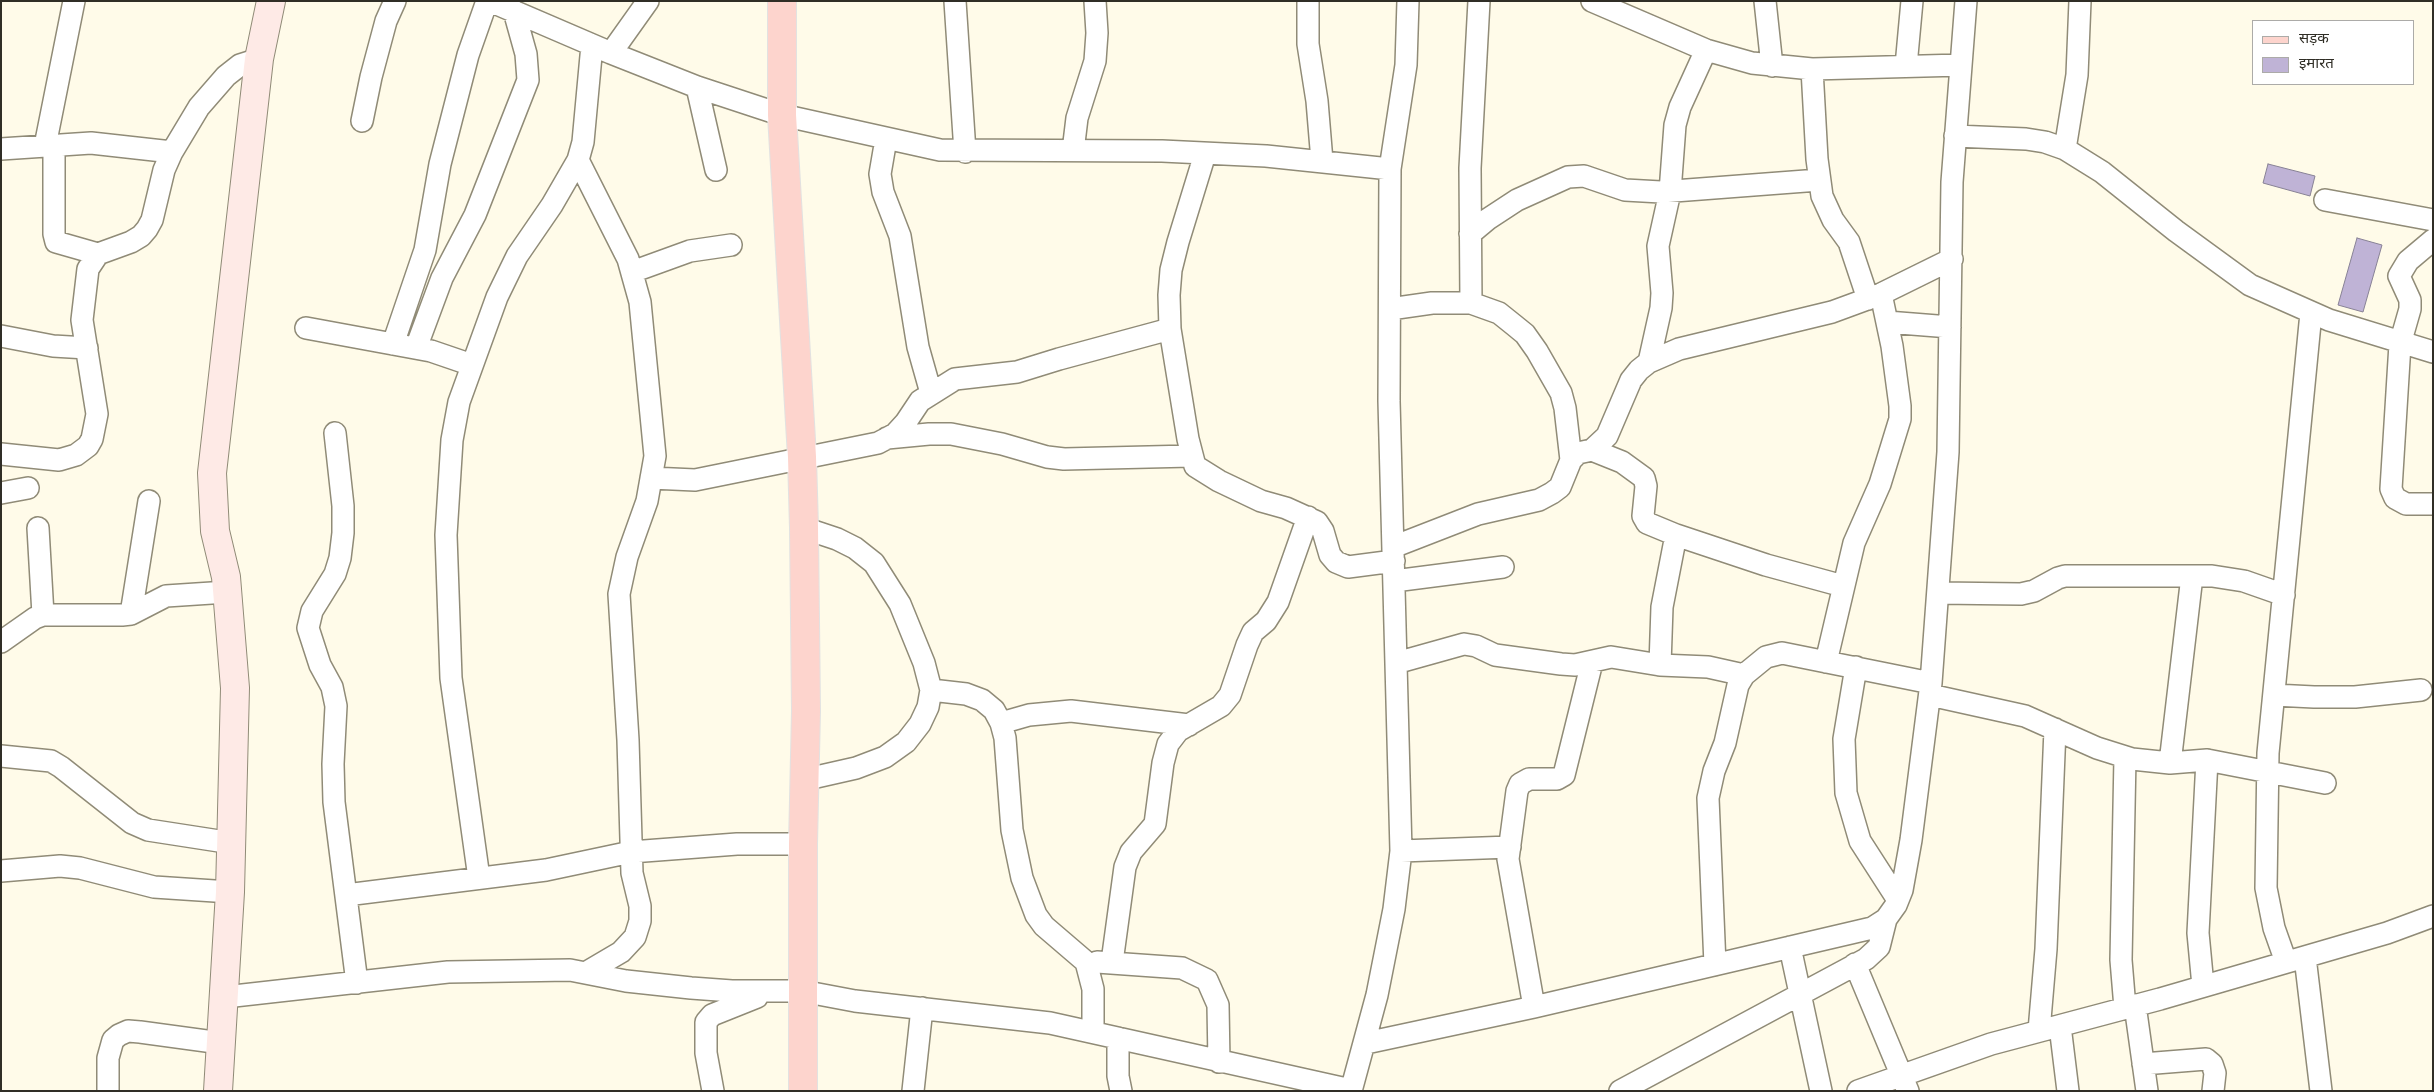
<!DOCTYPE html>
<html>
<head>
<meta charset="utf-8">
<style>
  body { margin:0 }
  #map { position:relative; width:2434px; height:1092px; overflow:hidden; background:#fffbe9; font-family:"Alegreya Sans","Noto Sans Devanagari",sans-serif }
  canvas { display:block }
  .frame { position:absolute; inset:0; border:2px solid #302e26; pointer-events:none }
  .legend { position:absolute; left:2252px; top:20px; width:162px; height:65px; box-sizing:border-box; background:#fff; border:1px solid #acaba8; margin:0; padding:6px 9px; list-style:none; font-size:15px; color:#302e26 }
  .legend li { display:flex; align-items:center; gap:10px; height:25px }
  .legend b { width:25px; border:1px solid #acaba8 }
</style>
</head>
<body>
<div id="map">
<canvas width="2434" height="1092"></canvas>
<div class="frame"></div>
<ul class="legend">
<li><b style="height:6px;background:#fdd4cd"></b>सड़क</li>
<li><b style="height:14px;background:#bfb3d6"></b>इमारत</li>
</ul>
</div>
<script>
const g = document.querySelector('canvas').getContext('2d');
g.lineJoin = 'round';
function paint(path, color) { g.fillStyle = color; g.fill(path, 'evenodd'); }
const poly = rows => new Path2D(rows.map(r => 'M' + r).join(''));
function trace(path, color, width, dash) { g.strokeStyle = color; g.lineWidth = width; g.lineCap = dash ? 'butt' : 'round'; g.setLineDash(dash || []); g.stroke(path); }
const building = poly([
  [2268,164,2315,176,2310,196,2263,183,2268,164],
  [2357,238,2382,245,2363,312,2338,305,2357,238]
]);
paint(building, '#bfb3d6');
trace(building, '#888295', 1);
const street = poly([
  [490,1,611,53,697,87,782,115,940,150,1162,151,1266,156,1390,169],
  [955,1,965,152],
  [1308,1,1308,44,1317,101,1322,161],
  [1592,1,1706,50,1752,63,1812,69,1961,65],
  [1765,1,1772,66],
  [611,53,648,1],
  [1906,66,1912,1],
  [1812,69,1817,159,1822,196,1833,220,1849,242,1868,299],
  [697,87,716,170],
  [362,121,371,77,386,21,395,1],
  [1955,136,2026,139,2045,142,2065,149,2102,172,2176,231,2250,285,2329,320,2433,352],
  [886,139,880,174,883,192,900,236,918,347,931,393],
  [54,145,54,234,56,242,98,254],
  [45,146,74,1],
  [1,149,91,143,172,152],
  [2065,149,2077,75,2080,1],
  [1073,151,1077,118,1095,61,1097,33,1095,1],
  [1205,154,1178,242,1171,270,1169,295,1170,329,1188,439,1195,466,1219,481,1261,501,1286,508,1317,522,1323,531,1330,555,1336,562,1348,567,1394,561],
  [578,160,628,259,640,302,655,456,647,501,627,557,619,594,628,740,632,873,640,906,640,921,635,937,621,952,587,972],
  [2325,200,2433,220],
  [1470,234,1488,219,1517,200,1568,177,1584,176,1625,190,1661,192,1819,180],
  [2433,240,2408,261,2399,276,2410,300,2410,309,2400,344,2391,489,2395,498,2406,504,2433,504],
  [632,272,690,251,731,245],
  [1471,303,1470,168,1479,1],
  [1390,309,1432,303,1471,303,1499,313,1514,325,1525,334,1537,351,1561,393,1565,408,1571,460],
  [1887,322,1950,327],
  [306,328,431,351,472,365],
  [1,336,53,346,87,348],
  [393,344,425,250,440,164,468,55,487,1],
  [416,348,442,278,475,215,528,80,526,54,514,11],
  [1649,362,1661,308,1662,293,1658,246,1670,192,1675,125,1680,107,1706,50],
  [335,433,343,506,343,533,340,558,335,574,312,611,308,628,320,665,332,687,336,706,333,764,334,802,357,983],
  [887,438,929,434,951,434,1002,444,1047,457,1064,459,1191,456],
  [1592,450,1622,462,1644,478,1646,486,1643,516,1647,523,1676,535,1766,565,1843,586],
  [1,454,59,460,76,455,88,446,92,439,97,414,82,320,88,269,98,254,131,242,141,236,147,229,152,220,164,170,172,152,199,107,226,76,240,65,259,59],
  [651,478,695,480,878,443,895,434,906,422,920,401,955,379,1017,372,1059,359,1170,329],
  [1,493,28,488],
  [38,528,43,615],
  [1393,547,1478,514,1539,500,1552,493,1560,487,1571,460,1578,453,1592,450,1607,436,1631,380,1639,370,1649,362,1679,349,1832,312,1881,294,1952,259],
  [1394,581,1503,567],
  [1938,593,2021,594,2034,591,2058,578,2065,576,2212,576,2244,581,2284,595],
  [131,614,149,501],
  [1,642,35,618,43,615,122,615,131,614,166,596,227,592],
  [1826,662,1854,543,1880,484,1900,419,1900,406,1892,346,1881,294],
  [1396,663,1464,644,1476,646,1495,655,1561,664,1575,665,1611,657,1660,665,1708,667,1744,675],
  [1660,665,1662,607,1676,535],
  [1856,667,1844,739,1846,793,1860,841,1898,900],
  [931,690,966,694,982,700,994,710,1001,723,1005,738,1012,830,1022,878,1036,915,1044,926,1086,962,1093,989,1093,1032],
  [1930,695,2025,716,2097,748,2132,759,2170,763,2207,760,2325,783],
  [2274,695,2314,697,2355,697,2421,690],
  [1001,723,1029,715,1071,711,1189,725],
  [1,756,51,761,61,767,132,823,148,830,232,843],
  [2170,763,2192,576],
  [803,780,856,768,885,757,906,742,920,724,928,707,931,690,924,663,900,604,874,563,855,548,837,539,804,528],
  [1401,851,1510,847],
  [1,871,60,866,80,868,154,887,230,892],
  [479,878,451,678,446,535,452,440,459,402,497,297,517,256,552,205,578,160,583,142,592,45],
  [346,895,546,870,631,852,737,844,803,844],
  [1790,947,1821,1091],
  [2305,957,2321,1091],
  [1097,962,1182,968,1207,980,1218,1005,1219,1062],
  [1112,962,1125,867,1131,852,1155,824,1163,763,1168,744,1178,731,1221,706,1230,695,1247,645,1253,632,1266,621,1278,602,1308,517],
  [2286,962,2274,928,2266,888,2268,753,2311,313],
  [1855,964,1908,1091],
  [1715,965,1708,798,1714,771,1725,743,1738,685,1744,675,1766,657,1782,653,1931,683],
  [2203,986,2198,933,2207,760],
  [225,997,448,972,570,970,626,981,691,988,732,991,802,991,855,1001,1050,1023,1351,1090],
  [2135,1005,2147,1091],
  [1534,1007,1508,859,1517,791,1520,784,1529,779,1557,779,1564,775,1592,662],
  [2125,1008,2121,960,2125,757],
  [2060,1026,2068,1091],
  [2039,1031,2046,949,2055,729],
  [1118,1038,1118,1076,1121,1091],
  [1366,1043,1534,1007,1855,932,1872,928,1886,919,1896,905,1902,890,1911,840,1931,683,1948,452,1952,182,1966,1],
  [2143,1064,2206,1059,2212,1064,2215,1073,2213,1091],
  [108,1091,108,1058,113,1040,119,1035,128,1031,140,1032,221,1043],
  [713,1091,706,1053,706,1022,712,1015,757,997],
  [913,1091,922,1008],
  [1351,1091,1377,995,1394,909,1401,851,1389,401,1390,169,1406,65,1408,1],
  [1620,1091,1866,959,1879,947,1886,919],
  [1858,1091,1991,1044,2160,999,2387,933,2433,916]
]);
const secondary = poly([
  [218,1091,230,892,235,688,226,577,215,531,212,473,259,59,271,1]
]);
const primary = poly([
  [782,1,782,115,802,457,804,528,806,711,803,844,803,1091]
]);
trace(street, '#908b77', 24);
trace(secondary, '#908b77', 30);
trace(primary, '#e2e2e1', 30);
trace(street, '#fff', 21);
trace(secondary, '#feeae6', 28);
trace(primary, '#fdd4cd', 28);
</script>
</body>
</html>
